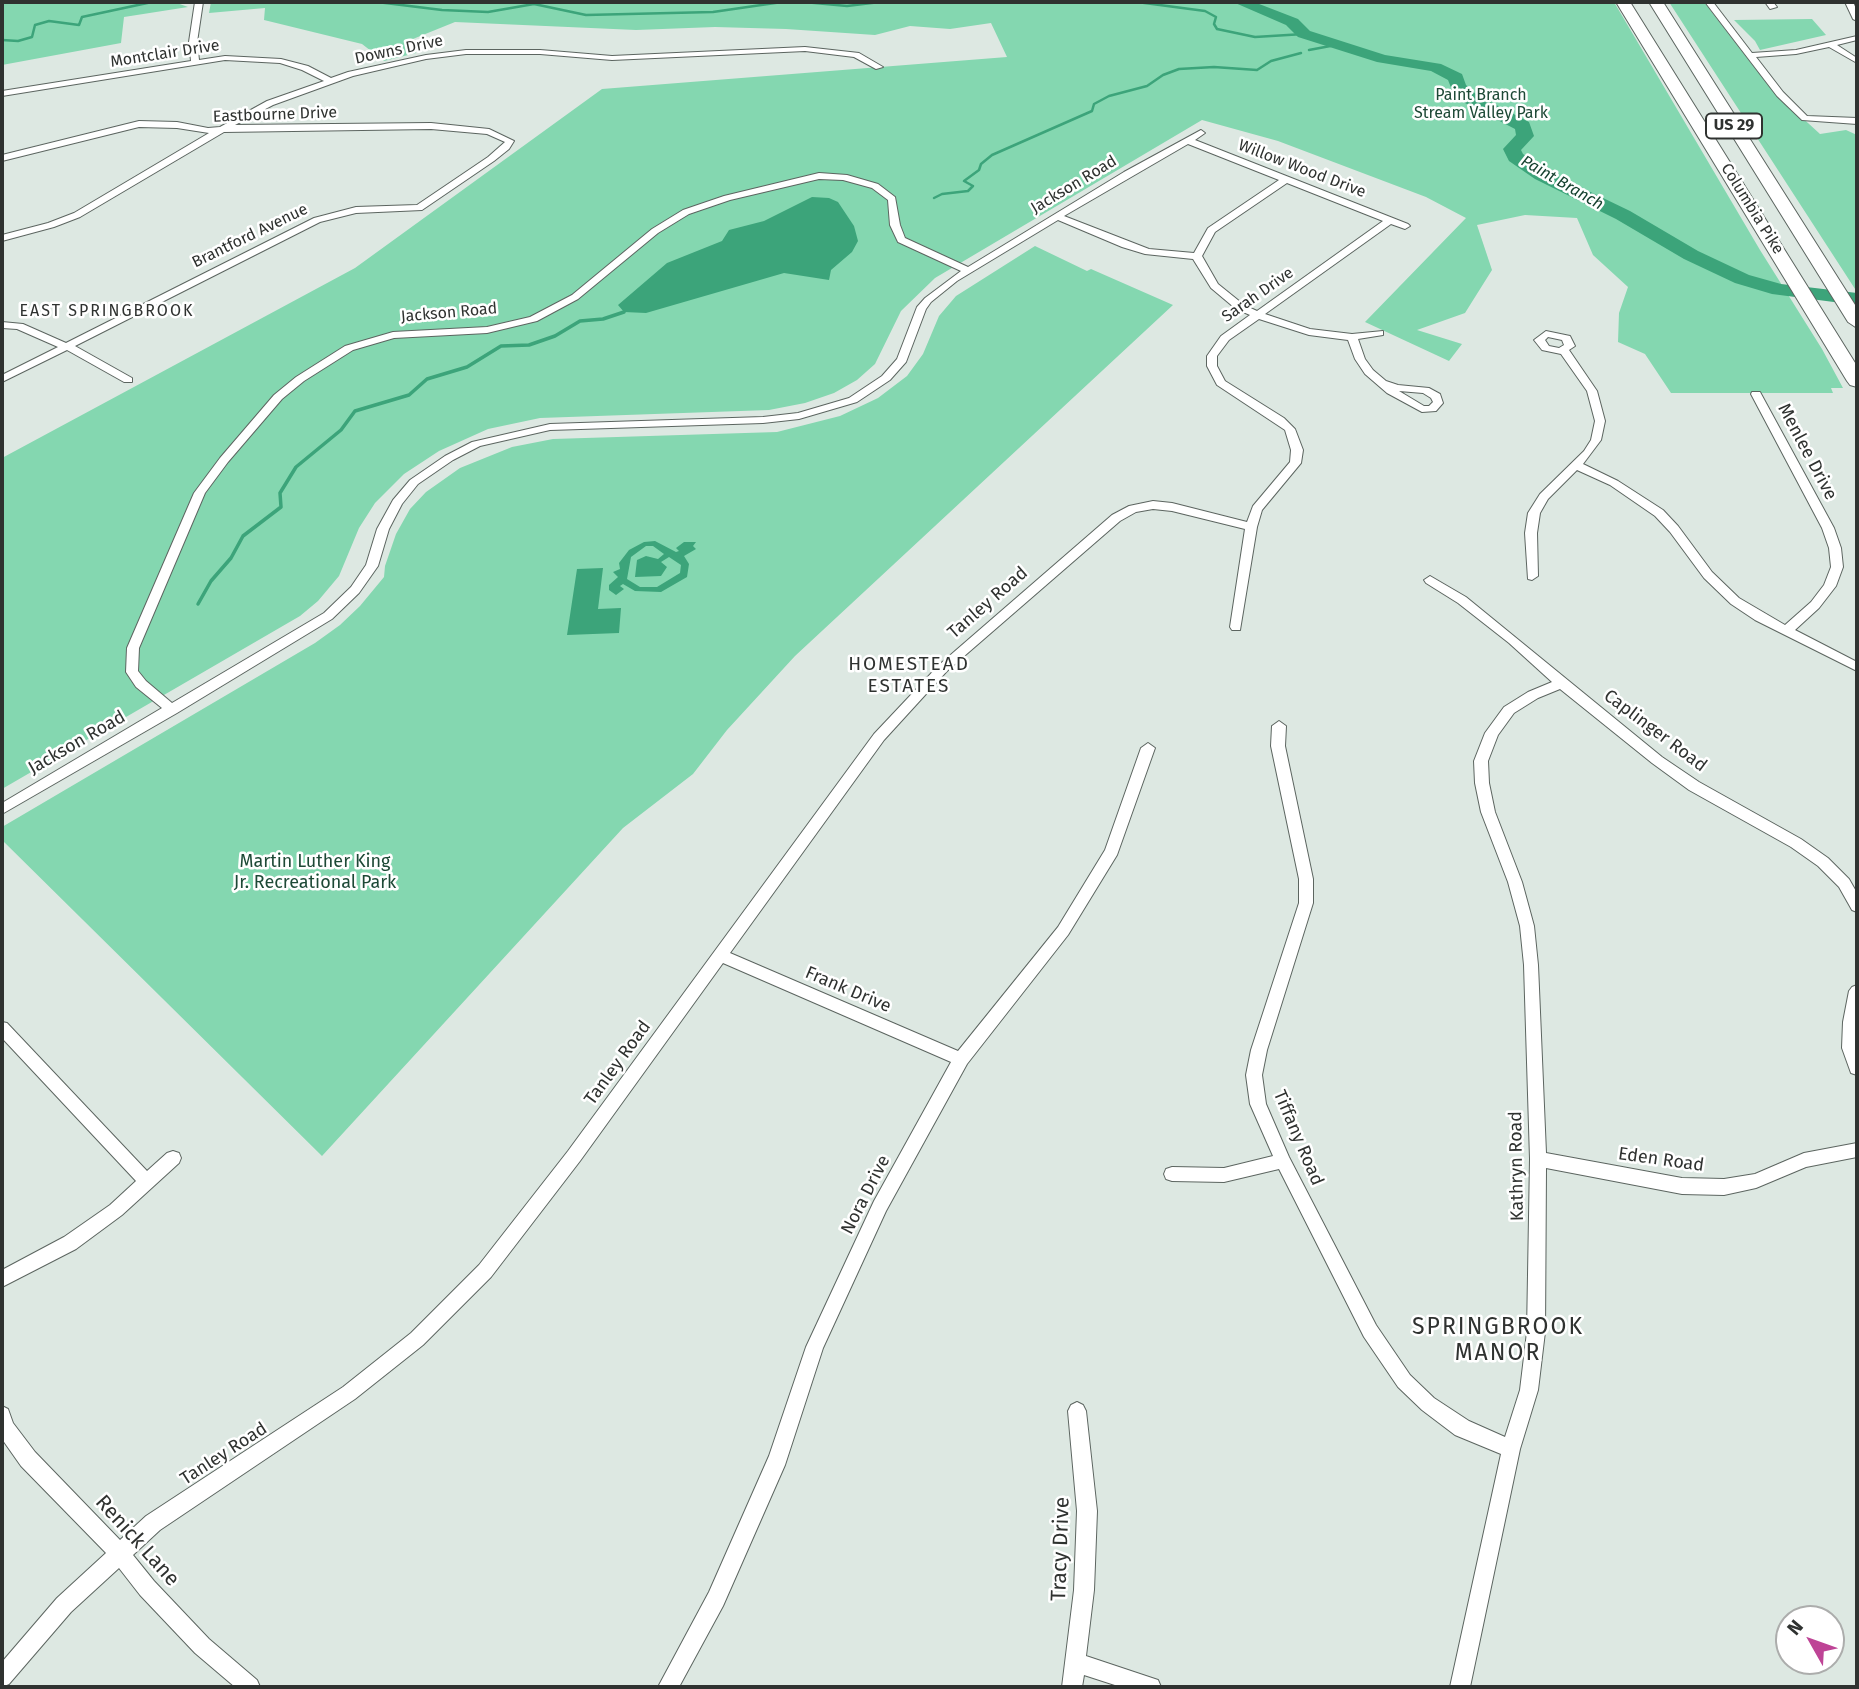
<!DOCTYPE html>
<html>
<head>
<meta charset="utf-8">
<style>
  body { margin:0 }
  #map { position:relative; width:1859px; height:1689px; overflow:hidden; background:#dde8e2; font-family:"Fira Sans",sans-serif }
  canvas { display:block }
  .frame { position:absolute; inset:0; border:4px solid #2f3230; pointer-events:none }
  .north { position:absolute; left:1775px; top:1605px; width:70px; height:70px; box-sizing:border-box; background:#fff; border:2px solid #acadac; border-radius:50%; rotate:310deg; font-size:19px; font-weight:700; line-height:28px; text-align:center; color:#2f3230 }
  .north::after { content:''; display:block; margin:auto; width:24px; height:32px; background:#be4496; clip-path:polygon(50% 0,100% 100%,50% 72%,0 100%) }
</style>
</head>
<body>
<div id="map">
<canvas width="1859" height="1689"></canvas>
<div class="frame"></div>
<div class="north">N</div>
</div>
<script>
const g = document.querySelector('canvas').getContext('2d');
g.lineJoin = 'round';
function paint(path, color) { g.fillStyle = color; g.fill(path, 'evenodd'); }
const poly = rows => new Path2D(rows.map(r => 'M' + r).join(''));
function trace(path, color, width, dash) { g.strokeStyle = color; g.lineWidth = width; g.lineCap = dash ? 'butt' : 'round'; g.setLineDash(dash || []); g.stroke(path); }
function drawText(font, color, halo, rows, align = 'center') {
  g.font = font + ' "Fira Sans",sans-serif'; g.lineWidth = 5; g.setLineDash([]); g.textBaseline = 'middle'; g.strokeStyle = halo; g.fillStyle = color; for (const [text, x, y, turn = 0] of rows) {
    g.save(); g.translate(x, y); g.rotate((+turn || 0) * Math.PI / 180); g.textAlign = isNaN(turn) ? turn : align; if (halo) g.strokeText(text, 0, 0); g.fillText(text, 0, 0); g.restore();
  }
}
paint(poly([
  [2,2,174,2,188,7,124,17,121,43,2,65],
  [211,2,1614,2,1760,250,1822,349,1843,388,1831,388,1833,393,1671,393,1645,354,1618,342,1619,313,1628,287,1593,255,1577,218,1525,215,1477,225,1492,270,1465,313,1417,330,1462,344,1449,361,1365,322,1466,218,1426,197,1278,141,1202,120,935,278,901,311,875,364,857,380,834,393,805,403,769,410,540,418,488,429,439,451,404,474,375,503,359,528,339,576,318,601,300,616,2,789,2,458,355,268,602,89,1007,57,991,23,950,29,910,26,875,35,786,29,715,27,636,30,455,22,408,41,416,53,384,61,362,44,264,20,265,8,209,13],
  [1669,2,1704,2,1772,90,1820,134,1846,130,1857,135,1857,292],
  [1812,19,1826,35,1760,50,1755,41,1734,20],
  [1035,246,1087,271,1091,269,1173,305,795,656,727,730,693,774,623,828,322,1156,2,840,2,827,315,643,340,625,360,606,384,577,385,566,396,534,410,509,426,492,460,468,512,447,553,439,777,432,840,416,878,398,907,376,923,354,939,316,956,296]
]), '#84d7b0');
paint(poly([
  [812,197,829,198,838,202,854,226,858,241,852,252,831,270,829,280,784,273,646,313,624,312,618,305,667,263,722,241,729,230,764,221],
  [655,541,676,552,679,551,676,548,684,542,696,542,693,546,696,549,684,556,689,564,687,577,661,592,635,591,623,584,620,586,624,589,616,595,609,590,609,585,618,577,613,572,620,569,619,563,629,550,644,542],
  [646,546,653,546,664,554,658,559,646,556,637,560,635,577,661,576,667,567,661,562,669,557,681,565,680,573,657,587,640,587,627,579,631,557],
  [603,568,598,609,621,608,619,633,567,635,577,569]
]), '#3ca47a');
trace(poly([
  [377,2,442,10,488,12,534,4,586,15,713,12,782,2],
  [804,2,847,6,880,2],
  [912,2,946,2],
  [1044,2,1060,2],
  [1137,2,1205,11,1216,17,1214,24,1217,29,1255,37,1304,34],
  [2,40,18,41,32,37,35,25,49,21,79,25,82,17,152,2],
  [1309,50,1341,44],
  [934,198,942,194,968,191,973,186,964,181,979,170,981,164,992,155,1092,111,1094,104,1109,96,1147,86,1163,75,1179,69,1214,67,1257,70,1271,61,1301,53]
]), '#3ca47a', 2.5);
trace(poly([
  [198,604,211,581,231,558,243,536,281,507,280,493,296,467,341,430,355,411,409,395,427,379,467,367,501,346,529,345,555,336,580,321,603,319,624,312]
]), '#3ca47a', 3.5);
paint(poly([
  [1233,2,1254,2,1298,19,1310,31,1385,55,1441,64,1462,74,1466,85,1477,95,1529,122,1534,136,1521,150,1523,154,1547,171,1630,211,1698,251,1749,275,1781,284,1857,293,1857,305,1772,294,1735,283,1684,259,1616,219,1535,179,1509,161,1503,149,1516,135,1515,129,1465,103,1452,90,1448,80,1431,71,1377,62,1298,37,1286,25,1233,2]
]), '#3ca47a');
const street = poly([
  [195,2,203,2,197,42,199,60,225,56,281,59,308,66,331,78,348,72,426,55,466,50,540,50,612,56,805,47,859,53,883,67,876,69,854,57,805,51,612,60,540,54,466,54,426,59,353,76,273,105,235,125,431,123,489,129,514,141,509,149,494,161,422,210,356,213,320,222,75,346,132,378,132,382,124,382,67,350,2,382,2,375,58,347,17,329,2,328,2,322,23,324,66,343,314,218,356,207,417,205,488,157,505,142,487,134,431,129,224,132,80,217,54,227,2,241,2,235,48,223,74,213,209,133,177,128,139,127,2,161,2,155,139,121,177,122,208,128,220,127,267,101,324,81,302,70,280,63,225,60,2,96,2,91,191,61,189,42,195,2],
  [1705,2,1713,2,1752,53,1796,50,1857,36,1857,40,1837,45,1857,58,1857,63,1829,47,1796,54,1756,57,1783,92,1807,116,1857,118,1857,124,1802,120,1777,96,1705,2],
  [1765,2,1773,2,1777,7,1770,9,1765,2],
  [1845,2,1853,2,1857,11,1857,21,1853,19,1845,2],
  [1201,130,1205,133,1195,140,1408,224,1410,226,1405,229,1391,224,1265,314,1310,329,1352,334,1383,331,1383,335,1358,339,1365,359,1373,370,1386,381,1398,385,1429,388,1440,394,1443,403,1436,411,1422,412,1387,393,1365,374,1355,359,1348,340,1309,335,1259,319,1229,340,1217,356,1217,366,1225,381,1284,418,1295,429,1303,450,1301,463,1262,510,1257,527,1240,630,1232,630,1230,627,1245,529,1172,511,1153,509,1136,512,1120,521,947,671,884,740,730,953,958,1051,1058,927,1105,850,1141,748,1148,743,1155,748,1117,855,1068,935,967,1064,886,1211,823,1348,785,1465,723,1606,679,1687,658,1687,709,1592,769,1456,806,1347,874,1201,951,1062,723,963,580,1161,491,1277,423,1345,355,1399,160,1530,133,1555,154,1581,209,1639,257,1680,260,1687,235,1687,195,1653,140,1595,119,1568,71,1612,9,1684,2,1687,2,1662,57,1598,106,1553,21,1466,2,1439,2,1406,8,1409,13,1423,35,1452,120,1540,146,1516,343,1387,411,1333,479,1265,568,1151,874,734,939,665,1112,515,1129,506,1153,501,1172,503,1247,522,1253,506,1290,462,1291,450,1285,430,1217,385,1207,366,1207,356,1221,336,1250,315,1236,309,1211,288,1193,259,1145,254,1122,247,1058,220,957,281,931,302,926,309,906,362,890,380,857,402,799,419,763,423,550,430,480,446,453,460,418,484,402,504,389,529,378,566,359,593,332,619,177,713,2,814,2,803,162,708,136,687,126,672,127,648,194,493,220,458,274,395,296,377,345,346,393,332,487,327,530,317,572,295,652,229,683,210,724,196,819,173,847,175,878,184,895,197,900,225,905,238,968,267,1124,172,1201,130],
  [1188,144,1279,180,1208,228,1194,253,1149,249,1064,216,1188,144],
  [819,179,843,180,872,188,888,200,890,225,898,242,961,271,925,298,917,307,897,359,882,376,849,398,798,413,763,417,550,424,472,442,445,456,410,480,393,500,377,529,366,565,351,587,324,613,172,703,146,681,138,671,139,648,205,493,228,462,282,399,304,381,353,350,394,338,487,333,537,321,578,299,658,233,689,214,730,200,819,179],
  [1287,183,1383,221,1257,311,1244,305,1218,284,1202,256,1215,232,1287,183],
  [1399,391,1423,393,1431,398,1433,402,1429,406,1424,406,1399,391],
  [1546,331,1570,336,1575,346,1569,350,1597,391,1605,421,1601,440,1583,464,1618,481,1663,510,1678,526,1712,572,1739,598,1785,625,1811,602,1824,585,1831,567,1829,548,1822,528,1751,394,1752,392,1760,392,1834,528,1841,548,1843,567,1836,586,1819,608,1795,630,1857,662,1857,671,1755,620,1731,604,1704,578,1670,532,1655,516,1610,485,1577,470,1548,499,1540,513,1537,533,1538,576,1532,580,1528,579,1525,533,1528,513,1540,494,1584,451,1591,440,1595,421,1587,391,1561,354,1542,350,1534,340,1546,331],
  [1548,337,1562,340,1564,345,1559,348,1549,346,1545,340,1548,337],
  [1430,576,1466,597,1662,757,1699,782,1801,839,1828,858,1849,879,1857,893,1857,912,1852,910,1839,887,1818,866,1791,847,1689,790,1652,763,1560,689,1538,698,1514,713,1498,735,1488,761,1489,783,1495,812,1522,882,1534,926,1538,965,1546,1153,1682,1178,1724,1179,1755,1174,1804,1153,1857,1143,1857,1157,1806,1167,1756,1188,1724,1195,1682,1194,1546,1168,1545,1332,1538,1390,1520,1449,1470,1687,1450,1687,1501,1454,1455,1435,1422,1410,1398,1387,1364,1337,1279,1169,1224,1182,1172,1181,1166,1179,1164,1174,1166,1169,1172,1167,1224,1168,1273,1156,1250,1104,1246,1075,1251,1050,1299,903,1299,879,1271,746,1272,726,1279,721,1286,726,1285,746,1313,879,1313,903,1267,1050,1262,1075,1266,1104,1289,1157,1376,1325,1410,1375,1434,1398,1469,1421,1505,1437,1520,1390,1527,1332,1530,1159,1524,965,1520,926,1508,882,1481,812,1475,783,1474,761,1485,733,1504,707,1528,692,1552,682,1509,643,1458,603,1426,583,1424,580,1430,576],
  [1857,985,1857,1075,1851,1073,1842,1048,1843,1022,1849,991,1852,987,1857,985],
  [2,1022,7,1023,147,1171,167,1153,173,1151,179,1153,181,1158,179,1163,122,1215,76,1249,2,1287,2,1270,64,1237,110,1205,136,1181,2,1038,2,1022],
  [1077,1402,1083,1405,1086,1411,1097,1511,1094,1590,1086,1656,1158,1680,1161,1687,1121,1687,1084,1675,1082,1687,1062,1687,1074,1590,1077,1511,1068,1411,1071,1405,1077,1402]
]);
const highway = poly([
  [1616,2,1630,2,1857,366,1857,387,1850,385,1847,381,1616,2],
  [1649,2,1663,2,1857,308,1857,328,1848,322,1649,2]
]);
trace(street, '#5c6560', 2);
trace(highway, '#5c6560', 2);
paint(street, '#fff');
paint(highway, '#fff');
drawText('16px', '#2f3230', '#fff', [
  ["Downs Drive",399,50,-12],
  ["Montclair Drive",165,54,-9],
  ["Eastbourne Drive",275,115,-2],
  ["Willow Wood Drive",1302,169,21],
  ["Jackson Road",1074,185,-31],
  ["Columbia Pike",1752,209,58],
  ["Brantford Avenue",250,236,-26],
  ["Sarah Drive",1258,295,-35],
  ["Jackson Road",449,313,-5]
]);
drawText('16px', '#1d4936', '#fff', [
  ["Paint Branch",1481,96],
  ["Stream Valley Park",1481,114]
]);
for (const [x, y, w] of [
  [1734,126,56]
]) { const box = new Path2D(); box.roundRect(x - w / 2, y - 12.5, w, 25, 5); g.fillStyle = '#fff'; g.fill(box); trace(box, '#2f3230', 2); }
drawText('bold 16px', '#2f3230', null, [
  ["US 29",1734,126]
]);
drawText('italic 16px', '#15412f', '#fff', [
  ["Paint Branch",1562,183,30]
]);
g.letterSpacing = '2px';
drawText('16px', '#2f3230', '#fff', [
  ["EAST SPRINGBROOK",107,312]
]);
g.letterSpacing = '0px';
drawText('18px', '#2f3230', '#fff', [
  ["Menlee Drive",1807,452,62],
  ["Tanley Road",988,603,-41],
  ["Caplinger Road",1655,731,37],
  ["Jackson Road",77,743,-30],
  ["Frank Drive",848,990,23],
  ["Tanley Road",618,1063,-54],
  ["Tiffany Road",1298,1138,67],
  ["Eden Road",1661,1160,8],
  ["Kathryn Road",1517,1166,-91],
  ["Nora Drive",866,1195,-63],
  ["Tanley Road",224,1454,-33]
]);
drawText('18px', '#1d4936', '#fff', [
  ["Martin Luther King",315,862],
  ["Jr. Recreational Park",315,883]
]);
g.letterSpacing = '2px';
drawText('19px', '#2f3230', '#fff', [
  ["HOMESTEAD",909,665],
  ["ESTATES",909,687]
]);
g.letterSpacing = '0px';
drawText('21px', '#2f3230', '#fff', [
  ["Renick Lane",137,1541,48],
  ["Tracy Drive",1061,1549,-88]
]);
g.letterSpacing = '2px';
drawText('23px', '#2f3230', '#fff', [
  ["SPRINGBROOK",1498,1328],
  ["MANOR",1498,1354]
]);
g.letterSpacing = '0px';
</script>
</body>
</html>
